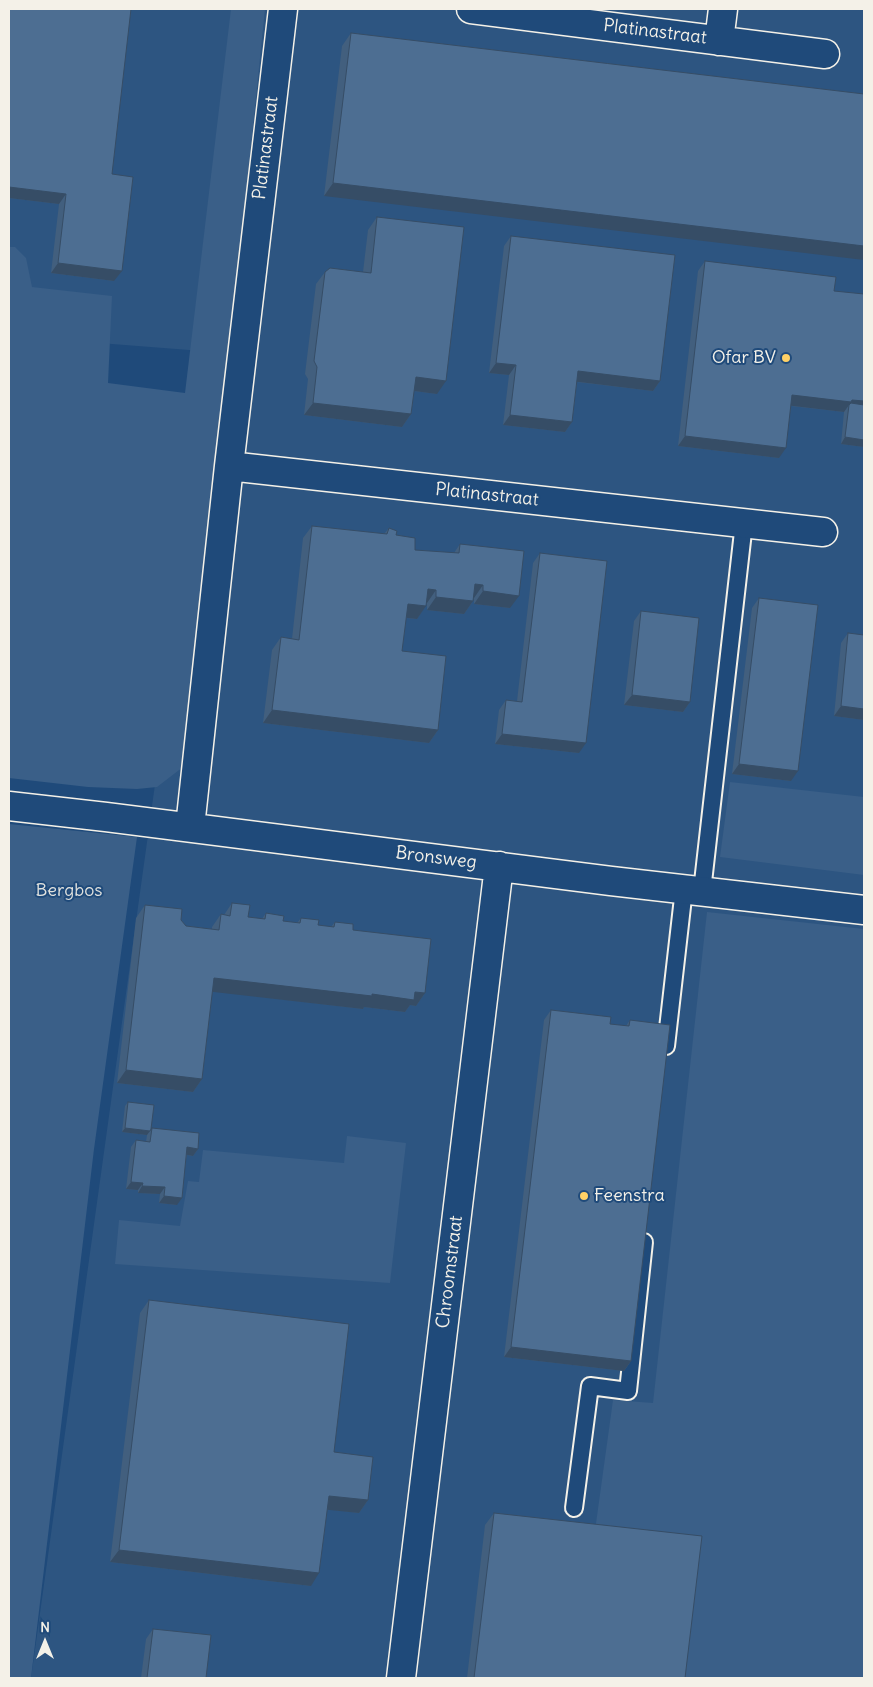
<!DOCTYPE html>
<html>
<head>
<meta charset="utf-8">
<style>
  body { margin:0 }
  #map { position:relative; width:873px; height:1687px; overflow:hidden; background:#1f4a7a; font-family:Delius,sans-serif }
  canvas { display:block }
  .frame { position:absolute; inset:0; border:10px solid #f4f1e8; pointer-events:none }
  .north { position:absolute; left:20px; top:1617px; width:50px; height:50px; -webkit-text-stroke:4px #1f4a7a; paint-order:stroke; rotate:0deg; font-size:14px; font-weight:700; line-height:20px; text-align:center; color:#f4f1e8 }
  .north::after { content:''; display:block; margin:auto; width:18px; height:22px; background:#f4f1e8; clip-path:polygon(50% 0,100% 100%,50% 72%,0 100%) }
</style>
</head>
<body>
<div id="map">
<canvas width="873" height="1687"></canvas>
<div class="frame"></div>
<div class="north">N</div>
</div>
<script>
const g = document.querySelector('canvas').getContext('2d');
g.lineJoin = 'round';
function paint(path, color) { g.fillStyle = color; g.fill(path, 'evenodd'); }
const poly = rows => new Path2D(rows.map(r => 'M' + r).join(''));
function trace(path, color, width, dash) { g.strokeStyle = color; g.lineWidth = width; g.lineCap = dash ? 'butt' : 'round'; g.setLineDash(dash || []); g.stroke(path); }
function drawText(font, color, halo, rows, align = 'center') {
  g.font = font + ' Delius,sans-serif'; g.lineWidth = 4; g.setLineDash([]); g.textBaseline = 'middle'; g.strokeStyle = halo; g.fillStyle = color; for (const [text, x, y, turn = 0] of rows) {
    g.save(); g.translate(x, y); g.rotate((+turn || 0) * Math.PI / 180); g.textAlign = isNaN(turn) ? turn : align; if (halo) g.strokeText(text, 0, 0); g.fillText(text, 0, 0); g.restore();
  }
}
paint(poly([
  [9,9,864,9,864,1678,31,1678,215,352,9,336]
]), '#2d5581');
paint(poly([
  [231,9,265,9,242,234,183,767,157,787,137,789,88,787,9,778,9,247,15,247,26,258,32,287,112,296,108,383,185,393],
  [730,782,864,797,864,875,720,857],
  [9,824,137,837,94,1149,31,1678,9,1678],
  [707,912,864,929,864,1678,663,1678,594,1538,613,1400,653,1403],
  [347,1136,406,1143,390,1283,115,1264,119,1220,180,1226,188,1181,199,1182,203,1150,344,1163]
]), '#3a5f88');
const service = poly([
  [702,891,744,523],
  [666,1046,684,889],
  [574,1508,590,1386,628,1391,644,1242]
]);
const minor = poly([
  [471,9,825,54],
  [719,41,723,9],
  [229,466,823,532],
  [9,806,106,817,611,881,864,910],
  [190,827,229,466,283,9],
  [401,1678,499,866]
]);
trace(service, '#f4f1e8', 20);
trace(minor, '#f4f1e8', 31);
trace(service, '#1f4a7a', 16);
trace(minor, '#1f4a7a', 28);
paint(poly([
  [9,9,112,174,114,281,51,273,59,204,9,198],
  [351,33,864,94,324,196,342,46],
  [377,217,437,394,414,391,411,414,402,427,304,415,308,379,305,374,316,284,325,272,363,272,368,230],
  [511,236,660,381,653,391,577,382,572,422,565,432,503,425,509,375,489,373,504,246],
  [705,261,834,291,864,447,841,444,844,412,791,406,779,458,678,446,698,271],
  [312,526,384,534,389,528,396,535,415,550,454,553,460,544,510,608,474,604,474,598,473,598,473,601,464,614,427,610,427,603,417,619,406,618,402,651,438,730,429,743,263,723,272,650,281,637,292,639,303,538],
  [540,553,579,753,495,744,499,710,506,700,517,701,533,563],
  [759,598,791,781,732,774,752,608],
  [641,611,690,702,683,712,624,705,634,621],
  [848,633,864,720,834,716,841,643],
  [232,903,248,917,262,919,266,913,283,921,297,923,301,918,318,925,331,927,335,922,353,930,425,993,416,1006,410,1005,405,1012,364,1007,363,1009,212,991,202,1079,193,1092,117,1083,136,918,145,905,181,920,186,926,212,929,212,927,221,914,224,915],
  [551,1010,610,1024,626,1026,630,1020,631,1361,624,1371,504,1357,544,1020],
  [128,1102,151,1129,198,1149,193,1156,187,1155,177,1205,159,1203,160,1194,138,1193,138,1190,126,1189,131,1147,136,1140,146,1142,147,1135,122,1132,125,1106],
  [149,1300,334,1452,368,1500,359,1513,327,1509,311,1586,110,1562,140,1313],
  [494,1513,685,1678,467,1678,485,1525],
  [153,1629,206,1678,141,1678,146,1639]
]), '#425f7e');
paint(poly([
  [333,183,864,246,864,260,324,196],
  [9,187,66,194,59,204,9,198],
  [58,263,122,271,114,281,51,273],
  [496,363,516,365,509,375,489,373],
  [578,371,660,381,653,391,571,381],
  [416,377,446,381,437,394,407,390],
  [792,395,864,401,864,412,849,405,844,412,785,405],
  [313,403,411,414,402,427,304,415],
  [510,415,572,422,565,432,503,425],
  [685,436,786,448,779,458,678,446],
  [845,437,864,440,864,447,841,444],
  [475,584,483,585,474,598,466,597],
  [428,589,436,590,427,603,419,602],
  [483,591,519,596,510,608,474,604],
  [436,597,473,601,464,614,427,610],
  [408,604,426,606,417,619,399,617],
  [632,695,690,702,683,712,624,705],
  [841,706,864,709,864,720,834,716],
  [272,710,438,730,429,743,263,723],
  [502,734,586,743,579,753,495,744],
  [739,764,798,771,791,781,732,774],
  [214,978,372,994,415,992,425,993,416,1006,410,1005,405,1012,364,1007,363,1009,205,991],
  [126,1070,202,1079,193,1092,117,1083],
  [125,1128,150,1131,147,1135,122,1132],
  [187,1147,198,1149,193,1156,183,1154],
  [131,1182,143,1183,138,1190,126,1189],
  [142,1186,165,1187,160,1194,138,1193],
  [164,1196,182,1198,177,1205,159,1203],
  [511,1347,631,1361,624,1371,504,1357],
  [329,1496,368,1500,359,1513,320,1509],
  [119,1550,319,1573,311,1586,110,1562]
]), '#364d66');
const building = poly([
  [9,9,131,9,112,174,133,177,122,271,58,263,66,194,9,187,9,9],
  [351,33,864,94,864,246,333,183,351,33],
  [377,217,464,227,446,381,416,377,411,414,313,403,317,367,314,361,325,272,330,268,371,273,377,217],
  [511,236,675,255,660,381,578,371,572,422,510,415,516,365,496,363,511,236],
  [705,261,836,277,834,291,864,294,864,401,852,400,851,402,792,395,786,448,685,436,705,261],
  [851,403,864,405,864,440,845,437,849,405,851,403],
  [312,526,387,534,389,528,397,531,396,535,415,538,415,550,459,553,460,544,524,551,519,596,483,591,483,585,475,584,473,601,436,597,436,590,428,589,426,606,408,604,402,651,446,656,438,730,272,710,281,637,299,640,312,526],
  [540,553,607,561,586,743,502,734,506,700,522,702,540,553],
  [759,598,818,605,798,771,739,764,759,598],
  [641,611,699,618,690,702,632,695,641,611],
  [848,633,864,635,864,709,841,706,848,633],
  [232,903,250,905,248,917,265,919,266,913,284,916,283,921,300,923,301,918,319,920,318,925,334,927,335,922,353,924,353,930,431,939,425,993,415,992,414,1000,372,994,372,996,214,978,202,1079,126,1070,145,905,182,909,181,920,186,926,219,930,221,914,230,916,232,903],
  [551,1010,611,1017,610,1024,629,1026,630,1020,670,1025,631,1361,511,1347,551,1010],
  [128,1102,154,1105,151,1129,150,1131,125,1128,128,1102],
  [152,1128,199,1133,198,1149,187,1147,182,1198,164,1196,165,1187,142,1186,143,1183,131,1182,136,1140,150,1142,152,1128],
  [149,1300,349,1324,334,1452,373,1457,368,1500,329,1496,319,1573,119,1550,149,1300],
  [494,1513,702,1536,685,1678,474,1678,494,1513],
  [153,1629,211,1635,206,1678,147,1678,153,1629]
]);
paint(building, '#4d6e92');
trace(building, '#364d66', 1);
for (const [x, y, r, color] of [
  [786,358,5,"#ffd166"],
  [584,1196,5,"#ffd166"]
]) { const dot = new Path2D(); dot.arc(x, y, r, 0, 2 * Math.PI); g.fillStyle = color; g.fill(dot); trace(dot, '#1f4a7a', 2); }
drawText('18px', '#f4f1e8', '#1f4a7a', [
  ["Platinastraat",655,32,7],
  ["Platinastraat",266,148,-83],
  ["Platinastraat",487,495,6],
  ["Bronsweg",436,858,7],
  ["Chroomstraat",450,1272,-83]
]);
drawText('18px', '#f4f1e8', '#1f4a7a', [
  ["Ofar BV",776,358],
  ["Feenstra",594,1196,"left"]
], 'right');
drawText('18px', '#e1e2de', '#1f4a7a', [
  ["Bergbos",69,891]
]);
</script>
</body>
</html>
